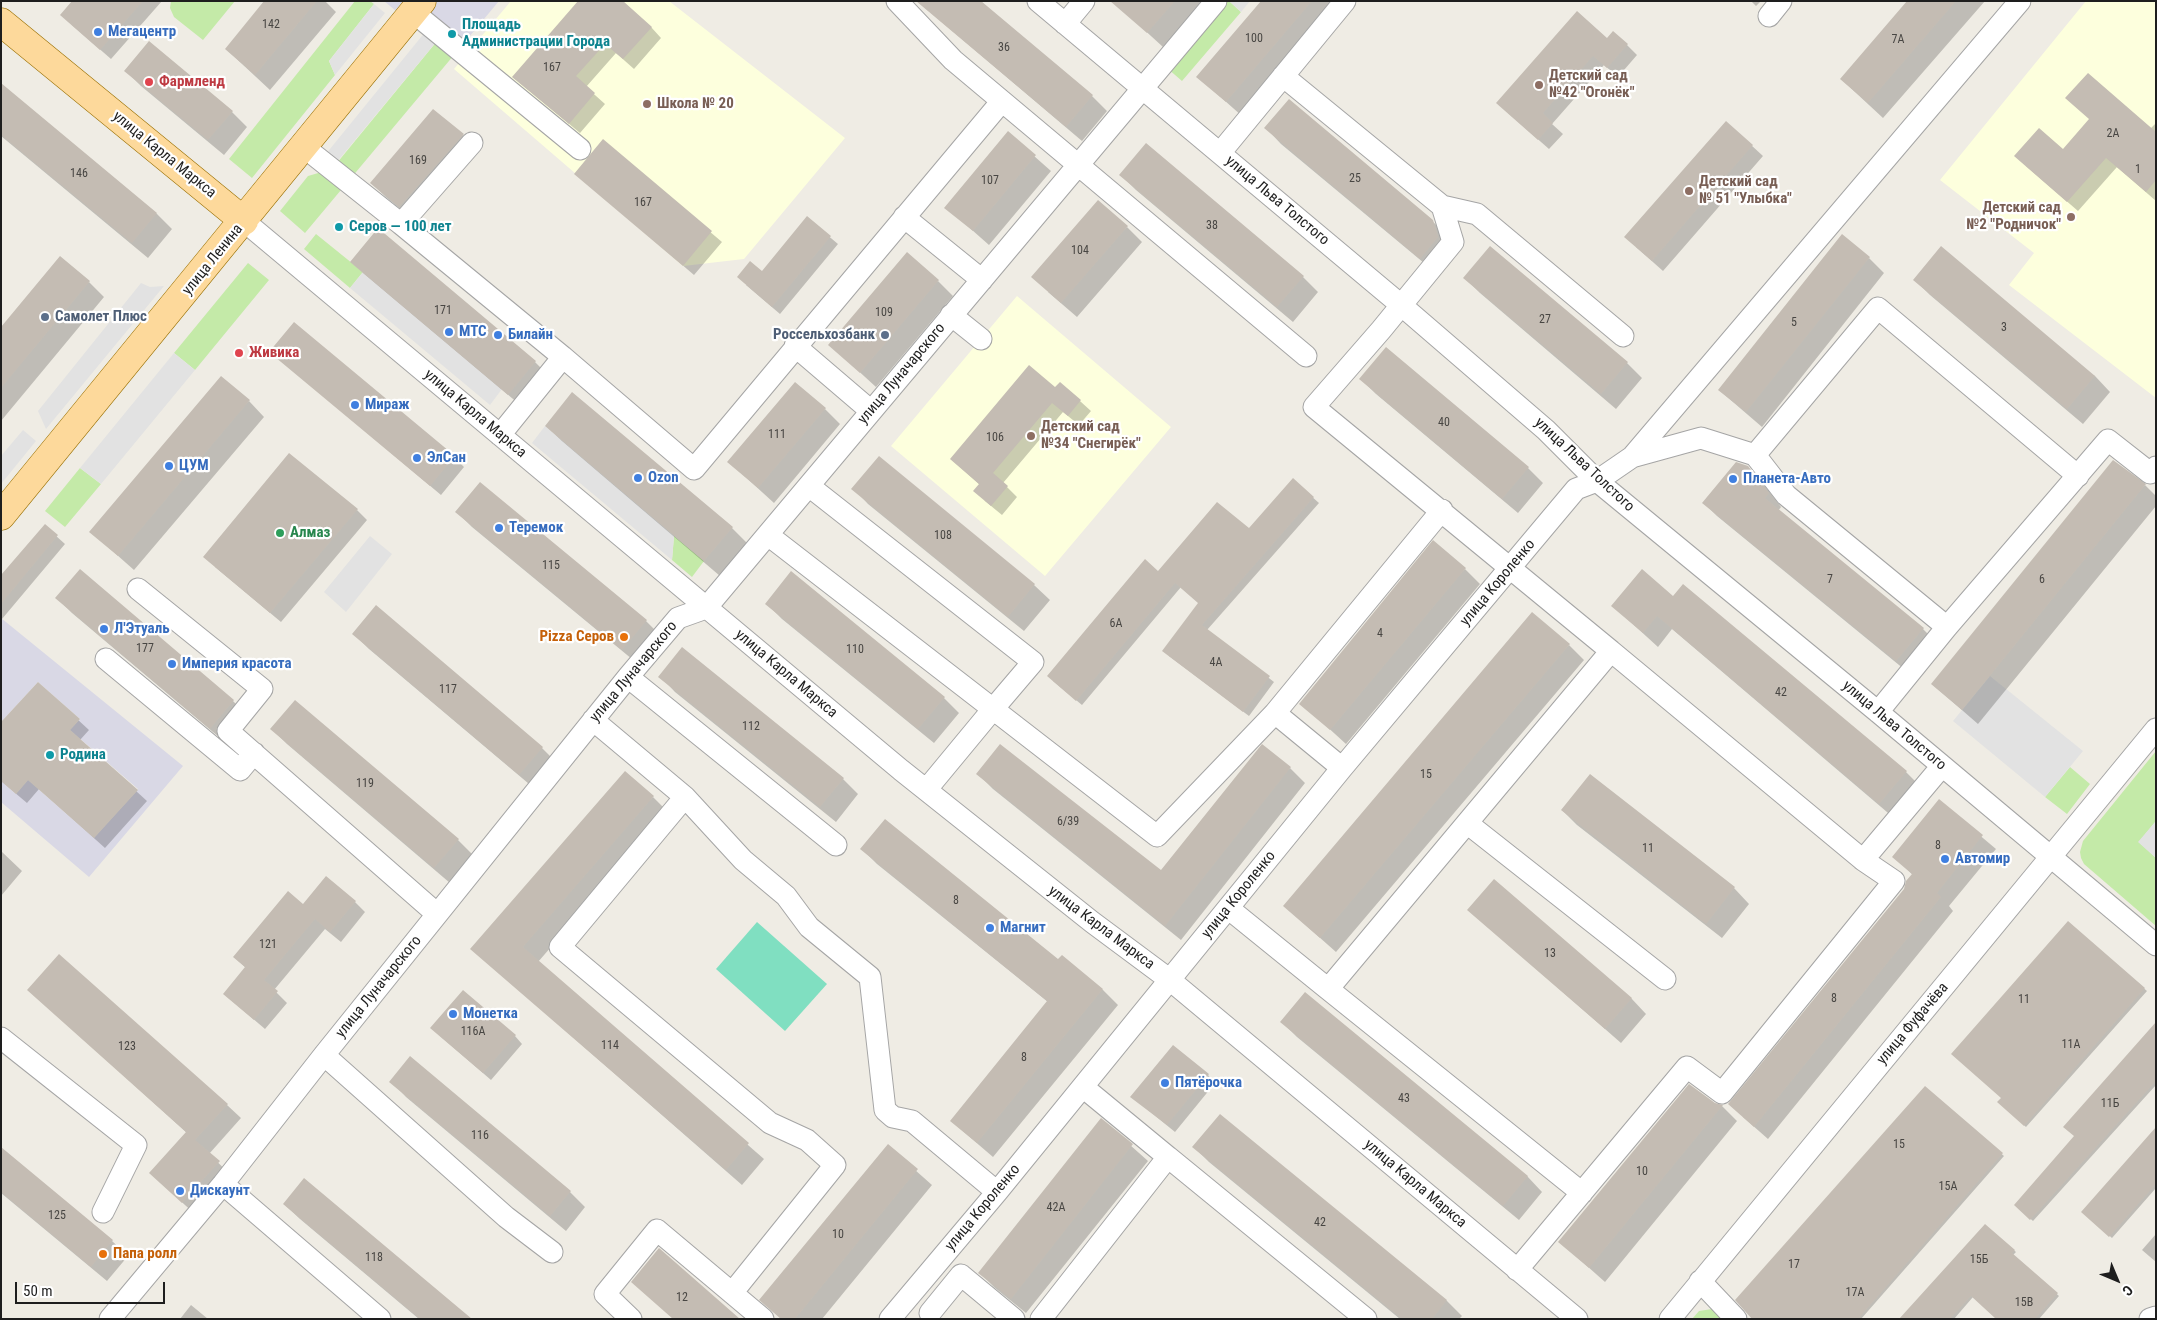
<!DOCTYPE html>
<html>
<head>
<meta charset="utf-8">
<style>
  body { margin:0 }
  #map { position:relative; width:2157px; height:1320px; overflow:hidden; background:#efece4; font-family:"Roboto Condensed",sans-serif }
  canvas { display:block }
  .frame { position:absolute; inset:0; border:2px solid #1e1e1e; pointer-events:none }
  .north { position:absolute; left:2092px; top:1255px; width:50px; height:50px; -webkit-text-stroke:4px #fff; paint-order:stroke; rotate:135deg; font-size:14px; font-weight:700; line-height:20px; text-align:center; color:#1e1e1e }
  .north::after { content:''; display:block; margin:auto; width:18px; height:22px; background:#1e1e1e; clip-path:polygon(50% 0,100% 100%,50% 72%,0 100%) }
  .scale { position:absolute; left:15px; top:1282px; width:150px; height:22px; box-sizing:border-box; border:2px solid #1e1e1e; border-top:0; padding-left:6px; font-size:15px; line-height:18px; white-space:nowrap; color:#1e1e1e; -webkit-text-stroke:4px #fff; paint-order:stroke }
</style>
</head>
<body>
<div id="map">
<canvas width="2157" height="1320"></canvas>
<div class="frame"></div>
<div class="north">С</div>
<div class="scale">50 m</div>
</div>
<script>
const g = document.querySelector('canvas').getContext('2d');
g.lineJoin = 'round';
function paint(path, color) { g.fillStyle = color; g.fill(path, 'evenodd'); }
const poly = rows => new Path2D(rows.map(r => 'M' + r).join(''));
function trace(path, color, width, dash) { g.strokeStyle = color; g.lineWidth = width; g.lineCap = dash ? 'butt' : 'round'; g.setLineDash(dash || []); g.stroke(path); }
function drawText(font, color, halo, rows, align = 'center') {
  g.font = font + ' "Roboto Condensed",sans-serif'; g.lineWidth = 4.5; g.setLineDash([]); g.textBaseline = 'middle'; g.strokeStyle = halo; g.fillStyle = color; for (const [text, x, y, turn = 0] of rows) {
    g.save(); g.translate(x, y); g.rotate((+turn || 0) * Math.PI / 180); g.textAlign = isNaN(turn) ? turn : align; if (halo) g.strokeText(text, 0, 0); g.fillText(text, 0, 0); g.restore();
  }
}
paint(poly([
  [511,1,669,1,845,138,744,259,683,266,454,69],
  [2086,1,2156,1,2156,398,2009,285,2034,253,1940,180],
  [1017,296,1171,427,1045,576,891,446]
]), '#fdffdd');
paint(poly([
  [171,1,235,1,203,40,174,17,170,8],
  [355,1,370,1,374,4,329,61,335,75,252,178,229,159],
  [1224,1,1229,1,1241,12,1182,81,1167,68],
  [442,35,459,49,305,233,280,211,308,176,332,169],
  [316,234,363,272,350,288,304,249],
  [248,263,269,280,195,370,174,353],
  [80,468,101,484,65,527,45,511],
  [674,536,704,561,692,577,672,560],
  [2156,751,2156,821,2139,842,2156,858,2156,926,2084,864,2081,858,2080,852,2083,841],
  [2070,767,2090,784,2067,814,2045,797],
  [1712,1309,1726,1319,1692,1319,1699,1311]
]), '#c4eaa8');
paint(poly([
  [757,922,827,984,785,1031,716,969]
]), '#80dfc1');
paint(poly([
  [1229,1,1250,1,1241,12],
  [374,4,385,13,335,75,329,61],
  [430,26,442,35,331,169,321,160],
  [363,272,502,389,490,405,350,288],
  [141,283,150,287,164,286,46,429,38,411],
  [174,353,195,370,101,484,80,468],
  [545,426,674,536,672,560,532,443],
  [23,430,36,441,1,484,1,456],
  [370,536,392,554,346,612,324,592],
  [1990,676,2083,751,2045,797,1953,721],
  [2156,821,2156,858,2138,842]
]), '#e2e2e2');
paint(poly([
  [384,1,499,1,459,49,407,20],
  [1,618,183,766,89,877,1,802,1,781,16,794,28,780,94,838,138,789,70,730,80,719,38,682,1,722]
]), '#d9d8e5');
paint(poly([
  [74,1,162,1,111,59,72,25],
  [266,1,325,1,336,12,270,90,226,49],
  [917,1,1092,96,1107,111,1082,141],
  [1118,1,1203,1,1163,47,1116,4],
  [1263,1,1340,1,1242,116,1198,77],
  [1751,1,1761,1,1756,6],
  [1909,1,1985,1,1883,118,1841,79],
  [651,27,661,38,634,69,616,53,586,87,605,104,580,133,513,77],
  [1607,40,1627,45,1637,55,1618,77,1604,65,1552,124,1563,134,1549,149,1508,113],
  [126,71,232,112,247,127,224,155,141,86],
  [1,85,157,214,172,229,148,258,1,136],
  [1726,122,1763,156,1663,271,1636,247],
  [2156,123,2156,201,2117,167,2078,211,2026,166,2063,151,2150,129],
  [1266,128,1432,221,1448,236,1436,273,1281,144],
  [1008,133,1051,171,989,245,946,207],
  [463,135,478,150,415,221,387,198,371,183],
  [603,141,722,242,694,275,576,174],
  [1146,145,1303,277,1318,292,1293,322,1136,190,1121,175],
  [807,218,838,244,780,314,746,285,762,272],
  [1127,227,1142,242,1077,317,1048,292],
  [1490,248,1627,363,1642,378,1616,409,1480,293,1465,278],
  [1869,258,1884,273,1762,427,1719,390],
  [362,272,535,362,545,372,519,404],
  [1915,280,2095,376,2110,392,2083,424,1930,295],
  [938,281,953,296,876,387,830,345],
  [89,282,104,297,1,421,1,329],
  [271,352,454,457,464,467,441,495],
  [1361,379,1528,468,1543,483,1518,513,1376,394],
  [1060,383,1091,411,1079,425,1063,412,1003,483,1017,497,1002,515,985,501,980,485,951,459,1055,389],
  [572,394,732,528,747,543,720,576,562,441,546,426],
  [249,401,264,417,134,570,91,532],
  [825,409,840,424,774,503,729,462],
  [1747,467,1761,481,1781,507,1778,511,1923,629,1936,642,1910,674,1717,516,1704,503],
  [1293,480,1319,503,1207,630,1274,682,1249,716,1169,656,1199,603,1181,587,1082,705,1053,681,1159,572,1249,530],
  [2145,485,2156,496,2156,506,1978,724,1932,684],
  [853,488,1034,585,1050,600,1024,631,868,504],
  [357,510,367,520,281,622,215,567],
  [457,512,646,621,661,636,638,664,472,527],
  [45,526,65,544,2,619,1,577],
  [1465,569,1480,584,1346,744,1301,703],
  [80,570,233,701,248,716,226,743,72,613,57,598],
  [1683,586,1906,772,1920,786,1894,818,1672,629,1658,647,1613,606,1674,598],
  [767,604,944,698,959,713,934,743,782,619],
  [354,634,542,748,557,763,535,789,369,649],
  [1569,645,1584,660,1336,952,1284,906],
  [660,676,843,779,858,794,836,822,675,692],
  [38,683,89,730,80,740,147,801,105,848,39,789,27,803,1,781],
  [295,702,458,840,473,855,450,883,287,744,272,729],
  [1290,768,1305,783,1181,940,993,789,978,774,1161,872],
  [1590,775,1734,888,1749,904,1722,938,1577,825,1562,810],
  [653,797,668,812,538,962,764,1159,742,1185,472,949],
  [1939,801,1996,849,1949,906,1953,911,1768,1139,1743,1117,1905,889,1913,875,1894,857],
  [862,849,1059,961,1103,990,1118,1005,993,1157,951,1121,1048,1002,877,864],
  [1,851,22,871,1,896],
  [355,902,365,912,341,942,325,929,274,990,287,1003,265,1029,224,994,246,968,234,957,303,906],
  [1469,910,1631,998,1646,1014,1621,1043],
  [2068,923,2147,991,2026,1127,1999,1102,2002,1098],
  [29,990,227,1105,241,1118,209,1154,232,1176,197,1216,150,1173,187,1133],
  [1282,1022,1527,1176,1542,1192,1519,1220,1297,1037],
  [2156,1024,2156,1085,2033,1221,2015,1205,2076,1136],
  [440,1036,515,1036,522,1044,491,1080],
  [1208,1075,1215,1083,1175,1132,1132,1097],
  [391,1081,570,1192,585,1207,566,1231,406,1097],
  [1926,1088,2004,1156,1861,1319,1753,1319],
  [1714,1104,1722,1106,1737,1121,1605,1282,1560,1242],
  [1220,1115,1447,1301,1462,1316,1459,1319,1400,1319,1209,1162,1194,1147],
  [1102,1120,1148,1161,1026,1313,995,1288,980,1273],
  [2156,1129,2156,1188,2112,1238,2083,1212],
  [888,1146,932,1185,822,1319,781,1319],
  [1,1148,112,1241,128,1256,107,1281,1,1193],
  [284,1204,469,1319,419,1319,300,1219],
  [1985,1225,2016,1252,2013,1255,2059,1296,2039,1319,1998,1319,1973,1297,1954,1319,1901,1319],
  [2156,1234,2156,1262,2142,1250],
  [191,1305,208,1319,180,1319]
]), '#0003');
paint(poly([
  [72,1,143,1,100,50,60,15],
  [264,1,317,1,255,75,225,49],
  [578,1,623,1,652,27,623,59,605,44,576,76,595,93,569,124,512,77],
  [916,1,981,1,1093,95,1066,127],
  [1110,1,1175,1,1147,33],
  [1261,1,1312,1,1226,102,1196,77],
  [1907,1,1956,1,1868,103,1840,79],
  [1577,11,1607,38,1613,31,1628,44,1607,68,1593,56,1543,113,1553,123,1538,140,1496,103],
  [149,41,233,111,208,140,124,71],
  [2088,73,2156,132,2156,180,2146,192,2106,158,2067,202,2014,156,2039,128,2063,149,2089,119,2065,98],
  [1,83,157,213,132,243,1,135],
  [1289,99,1433,220,1438,237,1420,259,1264,128],
  [433,109,464,134,399,207,370,183],
  [1726,121,1753,145,1652,261,1624,237],
  [1008,131,1036,155,973,231,944,208],
  [603,139,712,231,683,266,574,174],
  [1146,143,1304,276,1277,307,1119,175],
  [1098,200,1128,226,1061,303,1031,277],
  [807,216,831,236,772,307,737,277,750,261,762,271],
  [378,228,536,361,508,395,350,262],
  [1842,234,1870,257,1746,412,1718,390],
  [1490,246,1628,362,1601,394,1463,278],
  [1941,246,2095,376,2067,409,1913,280],
  [907,252,939,280,860,373,828,345],
  [60,256,90,281,1,388,1,327],
  [294,322,455,456,430,486,269,352],
  [1386,347,1529,467,1502,499,1359,379],
  [1029,365,1055,387,1060,382,1081,400,1068,416,1052,403,993,473,1008,486,991,506,973,491,979,484,950,459],
  [221,376,250,400,118,556,89,532],
  [795,382,826,408,758,488,727,462],
  [572,392,733,527,704,561,545,426],
  [289,453,358,509,270,613,203,557],
  [879,456,1035,584,1008,617,851,489],
  [2113,460,2146,484,1962,710,1931,684],
  [1736,462,1748,466,1769,493,1765,498,1924,628,1896,661,1702,503],
  [1293,478,1314,497,1202,625,1270,676,1243,712,1162,651,1198,603,1175,583,1076,701,1047,676,1145,559,1158,571,1217,502,1249,528],
  [480,482,647,620,622,650,455,512],
  [45,524,58,535,1,604,1,575],
  [1433,540,1466,568,1330,730,1299,704],
  [80,569,234,700,210,729,55,598],
  [1642,569,1673,596,1683,584,1907,771,1879,804,1657,616,1643,633,1611,606],
  [791,571,945,697,918,729,765,604],
  [376,605,543,747,519,775,352,634],
  [1532,612,1570,644,1320,938,1283,906],
  [682,647,844,778,820,807,658,677],
  [38,682,80,719,70,730,138,790,94,838,28,780,16,794,1,781,1,722],
  [295,700,459,839,434,868,270,729],
  [1000,744,1161,870,1262,744,1291,767,1165,926,976,774],
  [625,771,654,796,523,947,749,1143,726,1170,470,949],
  [1590,774,1735,887,1706,924,1561,810],
  [1939,799,1983,835,1937,893,1941,897,1754,1127,1728,1104,1904,889,1906,881,1912,874,1892,857],
  [885,819,1058,959,1062,955,1103,989,977,1143,950,1121,1047,1001,860,849],
  [326,876,356,901,330,932,315,919,264,980,278,991,254,1020,223,994,245,967,233,957,288,891,303,904],
  [1494,879,1632,998,1605,1029,1467,910],
  [2068,921,2145,988,2024,1126,1997,1102,2001,1098,1951,1054],
  [59,954,228,1104,195,1140,220,1161,182,1203,149,1173,186,1132,27,990],
  [463,990,516,1035,483,1073,430,1028],
  [1305,992,1528,1176,1503,1206,1280,1022],
  [2156,1022,2156,1081,2030,1220,2014,1205,2074,1136,2063,1127],
  [1173,1045,1209,1074,1167,1125,1130,1097],
  [410,1056,571,1191,550,1216,389,1082],
  [1689,1084,1715,1103,1723,1105,1589,1268,1558,1242],
  [1925,1086,2003,1153,1858,1319,1752,1319,1735,1300],
  [1220,1114,1447,1300,1432,1319,1402,1319,1192,1147],
  [1101,1118,1133,1144,1011,1299,978,1273],
  [2156,1127,2156,1184,2109,1237,2081,1212],
  [888,1144,918,1169,795,1319,781,1319,759,1300],
  [1,1147,113,1240,91,1267,1,1192],
  [304,1178,472,1319,420,1319,283,1204],
  [1985,1224,2015,1250,2012,1253,2058,1293,2035,1319,1996,1319,1971,1296,1950,1319,1899,1319],
  [659,1248,740,1319,673,1319,631,1282]
]), '#c4bcb3');
const minor = poly([
  [897,1,953,60,1306,356],
  [1038,1,1401,305,1546,430,1597,481,1878,712,2156,945],
  [413,12,580,149],
  [1769,16,1781,1],
  [1065,24,1084,1],
  [1283,76,1442,206,1477,214,1623,336],
  [472,143,401,224,563,357],
  [304,147,401,224],
  [1220,153,1345,1],
  [904,217,982,280],
  [244,221,901,770,1092,922,1170,980,1577,1319],
  [951,315,981,339],
  [795,346,871,411],
  [500,435,563,357,694,469,1002,101],
  [1755,455,1786,495,1947,627],
  [1632,457,1701,438,1755,455,1878,308,2078,476],
  [768,535,993,709,1033,662,809,486],
  [138,589,262,689,228,731,437,914],
  [1611,651,1863,860],
  [106,659,240,770,254,753],
  [628,677,836,845],
  [1878,712,1947,627,2108,440,2150,473,2156,467],
  [1275,713,1442,510],
  [593,720,685,797,743,860,786,896,809,927,870,977,885,1110,893,1117,912,1121,997,1192],
  [926,790,993,709,1157,836,1275,713,1342,768],
  [685,797,560,947,770,1123,807,1140,835,1165,732,1293],
  [1467,823,1665,979],
  [1228,908,1328,989,1611,651,1314,407,1381,330,1453,242,1442,206],
  [1328,989,1582,1193],
  [1,1038,136,1145,103,1212],
  [324,1055,506,1217,552,1252],
  [1083,1087,1168,1157],
  [223,1184,380,1319],
  [1517,1270,1687,1067,1722,1093,1894,881,1863,860,1942,766],
  [1700,1281,1736,1319],
  [930,1313,961,1275,1014,1319],
  [110,1319,223,1184,324,1055,628,677,678,618,706,608,1216,1],
  [631,1319,605,1294,657,1230,763,1319],
  [890,1319,997,1192,1342,768,1576,489,1597,481,1632,457,2020,1],
  [1041,1319,1168,1157,1366,1319],
  [1670,1319,2156,729],
  [2150,1319,2156,1317]
]);
const major = poly([
  [1,22,244,221],
  [1,516,422,1]
]);
trace(minor, '#a5a5a5', 23);
trace(major, '#986f00', 29);
trace(minor, '#fff', 21);
trace(major, '#fdd99b', 28);
for (const [x, y, r, color] of [
  [98,32,5,"#3f7fe0"],
  [452,34,5,"#0f9aa8"],
  [149,82,5,"#e0444e"],
  [1539,85,5,"#8d6e63"],
  [647,104,5,"#8d6e63"],
  [1689,191,5,"#8d6e63"],
  [2071,217,5,"#8d6e63"],
  [339,227,5,"#0f9aa8"],
  [45,317,5,"#5c6f8a"],
  [449,332,5,"#3f7fe0"],
  [498,335,5,"#3f7fe0"],
  [885,335,5,"#5c6f8a"],
  [239,353,5,"#e0444e"],
  [355,405,5,"#3f7fe0"],
  [1031,436,5,"#8d6e63"],
  [417,458,5,"#3f7fe0"],
  [169,466,5,"#3f7fe0"],
  [638,478,5,"#3f7fe0"],
  [1733,479,5,"#3f7fe0"],
  [499,528,5,"#3f7fe0"],
  [280,533,5,"#2e9e5b"],
  [104,629,5,"#3f7fe0"],
  [624,637,5,"#e8710a"],
  [172,664,5,"#3f7fe0"],
  [50,755,5,"#0f9aa8"],
  [1945,859,5,"#3f7fe0"],
  [990,928,5,"#3f7fe0"],
  [453,1014,5,"#3f7fe0"],
  [1165,1083,5,"#3f7fe0"],
  [180,1191,5,"#3f7fe0"],
  [103,1254,5,"#e8710a"]
]) { const dot = new Path2D(); dot.arc(x, y, r, 0, 2 * Math.PI); g.fillStyle = color; g.fill(dot); trace(dot, '#fff', 2); }
drawText('12px', '#484643', null, [
  ["142",271,25],
  ["100",1254,39],
  ["7А",1898,40],
  ["36",1004,48],
  ["167",552,68],
  ["2А",2113,134],
  ["169",418,161],
  ["1",2138,170],
  ["146",79,174],
  ["25",1355,179],
  ["107",990,181],
  ["167",643,203],
  ["38",1212,226],
  ["104",1080,251],
  ["171",443,311],
  ["109",884,313],
  ["27",1545,320],
  ["5",1794,323],
  ["3",2004,328],
  ["40",1444,423],
  ["111",777,435],
  ["106",995,438],
  ["108",943,536],
  ["115",551,566],
  ["7",1830,580],
  ["6",2042,580],
  ["6А",1116,624],
  ["4",1380,634],
  ["177",145,649],
  ["110",855,650],
  ["4А",1216,663],
  ["117",448,690],
  ["42",1781,693],
  ["112",751,727],
  ["15",1426,775],
  ["119",365,784],
  ["6/39",1068,822],
  ["8",1938,846],
  ["11",1648,849],
  ["8",956,901],
  ["121",268,945],
  ["13",1550,954],
  ["8",1834,999],
  ["11",2024,1000],
  ["116А",473,1032],
  ["11А",2071,1045],
  ["114",610,1046],
  ["123",127,1047],
  ["8",1024,1058],
  ["43",1404,1099],
  ["11Б",2110,1104],
  ["116",480,1136],
  ["15",1899,1145],
  ["10",1642,1172],
  ["15А",1948,1187],
  ["42А",1056,1208],
  ["125",57,1216],
  ["42",1320,1223],
  ["10",838,1235],
  ["118",374,1258],
  ["15Б",1979,1260],
  ["17",1794,1265],
  ["17А",1855,1293],
  ["12",682,1298],
  ["15В",2024,1303]
]);
drawText('bold 15px', '#0d838f', '#fff', [
  ["Площадь",462,25],
  ["Администрации Города",462,42],
  ["Серов — 100 лет",349,227],
  ["Родина",60,755]
], 'left');
drawText('bold 15px', '#366cbe', '#fff', [
  ["Мегацентр",108,32],
  ["МТС",459,332],
  ["Билайн",508,335],
  ["Мираж",365,405],
  ["ЭлСан",427,458],
  ["ЦУМ",179,466],
  ["Ozon",648,478],
  ["Планета-Авто",1743,479],
  ["Теремок",509,528],
  ["Л'Этуаль",114,629],
  ["Империя красота",182,664],
  ["Автомир",1955,859],
  ["Магнит",1000,928],
  ["Монетка",463,1014],
  ["Пятёрочка",1175,1083],
  ["Дискаунт",190,1191]
], 'left');
drawText('bold 15px', '#785e54', '#fff', [
  ["Детский сад",1549,76],
  ["№42 \"Огонёк\"",1549,93],
  ["Школа № 20",657,104],
  ["Детский сад",1699,182],
  ["№ 51 \"Улыбка\"",1699,199],
  ["Детский сад",2061,208,"right"],
  ["№2 \"Родничок\"",2061,225,"right"],
  ["Детский сад",1041,427],
  ["№34 \"Снегирёк\"",1041,444]
], 'left');
drawText('bold 15px', '#be3a42', '#fff', [
  ["Фармленд",159,82],
  ["Живика",249,353]
], 'left');
drawText('15px', '#1e1e1e', '#fff', [
  ["улица Карла Маркса",164,155,39],
  ["улица Льва Толстого",1277,201,40],
  ["улица Ленина",213,260,-51],
  ["улица Луначарского",902,374,-50],
  ["улица Карла Маркса",475,414,40],
  ["улица Льва Толстого",1584,465,43],
  ["улица Короленко",1498,583,-50],
  ["улица Луначарского",634,672,-50],
  ["улица Карла Маркса",786,674,40],
  ["улица Льва Толстого",1894,726,40],
  ["улица Короленко",1239,895,-51],
  ["улица Карла Маркса",1101,928,37],
  ["улица Луначарского",379,987,-51],
  ["улица Фуфачёва",1913,1024,-50],
  ["улица Карла Маркса",1415,1184,40],
  ["улица Короленко",983,1208,-50]
]);
drawText('bold 15px', '#4e5e75', '#fff', [
  ["Самолет Плюс",55,317],
  ["Россельхозбанк",875,335,"right"]
], 'left');
drawText('bold 15px', '#27864d', '#fff', [
  ["Алмаз",290,533]
], 'left');
drawText('bold 15px', '#c56008', '#fff', [
  ["Pizza Серов",614,637],
  ["Папа ролл",113,1254,"left"]
], 'right');
</script>
</body>
</html>
